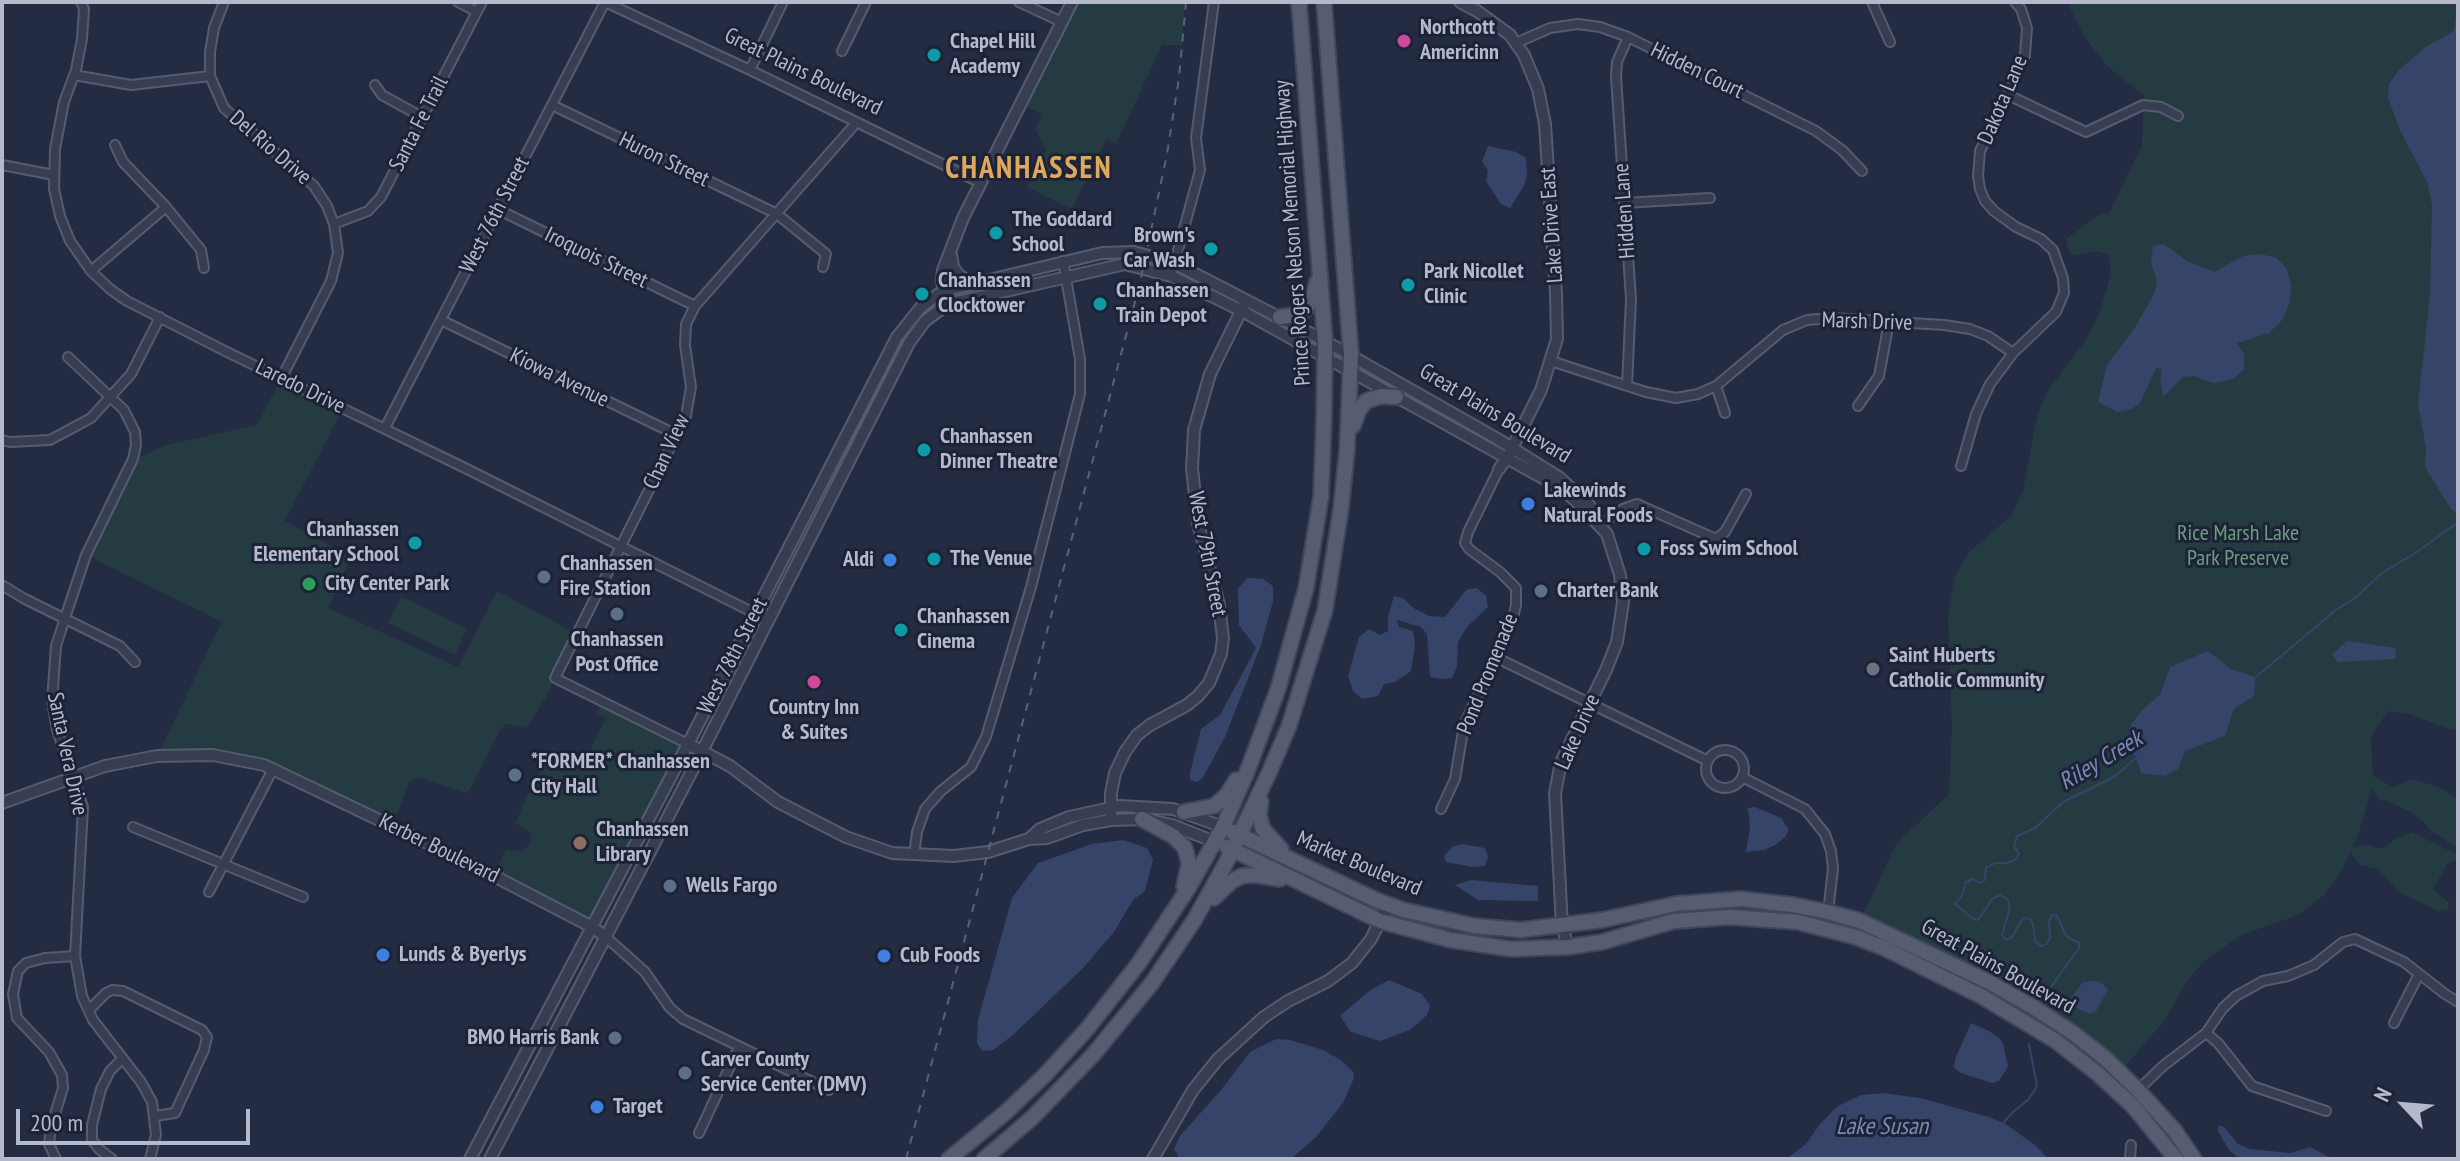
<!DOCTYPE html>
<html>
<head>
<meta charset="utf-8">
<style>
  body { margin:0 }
  #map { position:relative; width:2460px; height:1161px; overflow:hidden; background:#232c42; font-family:"PT Sans Narrow",sans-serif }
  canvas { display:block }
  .frame { position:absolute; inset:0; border:4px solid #b4bacc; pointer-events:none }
  .north { position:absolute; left:2364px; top:1065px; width:80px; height:80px; -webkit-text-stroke:6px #1d2336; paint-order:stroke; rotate:296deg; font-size:22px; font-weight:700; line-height:32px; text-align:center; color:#b4bacc }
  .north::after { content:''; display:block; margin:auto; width:28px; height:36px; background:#b4bacc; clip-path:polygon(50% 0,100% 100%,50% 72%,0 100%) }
  .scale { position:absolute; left:16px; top:1109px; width:234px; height:36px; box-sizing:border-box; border:4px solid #b4bacc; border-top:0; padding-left:10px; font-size:24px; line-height:28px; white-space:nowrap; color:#b4bacc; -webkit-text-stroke:6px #1d2336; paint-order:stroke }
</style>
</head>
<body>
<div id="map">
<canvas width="2460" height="1161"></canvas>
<div class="frame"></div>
<div class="north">N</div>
<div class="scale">200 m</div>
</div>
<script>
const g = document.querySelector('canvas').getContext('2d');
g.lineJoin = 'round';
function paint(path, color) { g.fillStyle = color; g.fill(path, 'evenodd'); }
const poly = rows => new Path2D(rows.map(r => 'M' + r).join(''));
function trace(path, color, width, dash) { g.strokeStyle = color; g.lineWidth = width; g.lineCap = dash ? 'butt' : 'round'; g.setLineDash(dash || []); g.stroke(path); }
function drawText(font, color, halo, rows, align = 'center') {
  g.font = font + ' "PT Sans Narrow",sans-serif'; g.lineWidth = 6; g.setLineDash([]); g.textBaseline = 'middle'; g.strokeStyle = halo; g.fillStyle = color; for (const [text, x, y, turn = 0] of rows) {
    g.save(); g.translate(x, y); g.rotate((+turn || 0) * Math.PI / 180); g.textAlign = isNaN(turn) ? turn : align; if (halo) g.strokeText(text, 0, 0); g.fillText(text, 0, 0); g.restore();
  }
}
paint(poly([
  [1072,2,1185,2,1182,45,1162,45,1116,144,1106,139,1072,209,1027,187,1046,150,1035,129,1042,114,1021,104],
  [2067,2,2458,2,2458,728,2452,730,2409,714,2388,711,2371,736,2373,776,2393,787,2413,779,2441,788,2458,799,2458,848,2431,831,2424,822,2411,812,2387,801,2379,800,2372,787,2359,832,2352,848,2368,844,2376,848,2384,848,2395,839,2412,832,2458,855,2454,861,2447,864,2433,889,2449,903,2448,909,2438,911,2398,892,2378,869,2360,865,2352,855,2351,850,2341,872,2323,896,2298,915,2241,935,2202,963,2186,983,2165,1020,2120,1072,2043,1013,1860,921,1896,844,1949,794,1952,728,1948,617,1954,578,1969,552,2012,515,2023,491,2036,421,2046,393,2088,337,2100,311,2111,273,2108,254,2095,251,2071,256,2066,239,2101,213,2108,215,2142,145,2144,96,2107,66,2084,36],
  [282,377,343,408,285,521,351,557,328,608,458,667,497,591,568,629,573,642,546,697,527,728,505,724,499,732,472,786,466,793,418,777,409,782,393,826,273,769,213,755,157,756,222,622,86,555,133,460,166,445,257,425],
  [401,596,467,629,455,655,388,623],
  [603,701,688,744,592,927,493,876,506,849,521,852,530,844,531,835,528,831,515,823,532,786,537,785,540,780,537,777,552,747,584,762,606,718,597,713]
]), '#253b42');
paint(poly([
  [2458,2,2458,513,2451,509,2425,467,2426,447,2418,405,2430,296,2432,205,2428,184,2399,128,2388,98,2389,84,2398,71,2424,48,2454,31],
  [1488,146,1516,152,1526,158,1527,175,1524,186,1510,208,1501,204,1486,181,1488,170,1482,162],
  [2164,244,2187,261,2214,272,2243,256,2259,254,2275,257,2286,267,2291,285,2290,302,2282,320,2269,333,2237,343,2244,354,2244,369,2233,379,2213,383,2194,376,2183,377,2163,397,2160,379,2162,369,2156,368,2140,403,2132,409,2117,412,2098,402,2107,365,2134,329,2154,294,2157,282,2151,262,2153,246],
  [1248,578,1263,579,1273,586,1273,601,1261,645,1225,737,1202,779,1197,782,1190,780,1190,773,1201,729,1220,715,1256,648,1239,625,1238,588],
  [1477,588,1486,596,1488,607,1467,627,1458,642,1457,667,1452,678,1441,679,1430,677,1427,634,1421,627,1397,620,1399,627,1413,631,1415,644,1411,671,1395,682,1384,684,1378,696,1362,699,1353,691,1348,676,1359,637,1369,629,1380,635,1388,631,1388,616,1394,596,1403,598,1415,609,1429,616,1445,617,1466,590],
  [2347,641,2396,648,2395,659,2338,662,2332,655],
  [2208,651,2231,669,2255,677,2254,696,2234,709,2225,736,2185,751,2178,769,2165,776,2141,773,2136,756,2125,750,2131,725,2142,710,2160,695,2170,667],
  [1755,807,1781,818,1789,830,1785,837,1775,845,1764,850,1746,852,1750,827,1748,808],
  [1123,840,1147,848,1153,860,1145,891,1133,900,1114,932,1084,967,1013,1035,993,1050,982,1051,977,1043,978,1020,1012,898,1038,863,1092,844],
  [1462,844,1485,848,1488,857,1485,866,1472,867,1446,862,1444,856,1452,847],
  [1471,880,1538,886,1538,901,1478,900,1455,885],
  [1389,980,1422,994,1430,1006,1427,1015,1410,1030,1380,1041,1351,1032,1340,1016,1369,991],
  [2094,981,2101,982,2108,990,2096,1011,2090,1014,2074,1007,2070,999,2083,982],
  [1971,1023,1989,1031,2000,1039,2003,1044,2008,1066,1999,1081,1992,1083,1961,1073,1954,1068,1955,1059],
  [1276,1039,1290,1040,1323,1050,1341,1060,1353,1072,1354,1078,1343,1103,1315,1138,1291,1159,1180,1159,1174,1149,1180,1136,1221,1090,1250,1052],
  [1883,1093,1920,1098,1989,1117,2004,1123,2035,1145,2049,1159,1786,1159,1806,1144,1820,1124,1838,1106,1861,1095],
  [2219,1125,2224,1127,2238,1144,2249,1149,2290,1153,2310,1147,2333,1159,2240,1159,2229,1150,2218,1131]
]), '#364469');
trace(poly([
  [2256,677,2336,610,2355,598,2382,573,2417,552,2458,522],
  [2048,991,2079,948,2079,943,2066,936,2057,916,2052,915,2049,923,2050,937,2047,944,2041,946,2035,941,2033,924,2030,919,2023,918,2012,937,2006,940,2002,935,2010,907,2007,899,2000,895,1992,899,1978,920,1972,918,1955,904,1963,894,1965,883,1973,879,1980,883,1985,880,1986,868,1995,863,2006,863,2015,860,2019,853,2014,847,2017,836,2035,828,2063,802,2114,777,2138,756],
  [2002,1124,2014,1111,2028,1100,2037,1086,2029,1044]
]), '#364469', 2);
const minor = poly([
  [81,2,84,9,82,39,76,70,64,102,55,149,54,189,60,216,70,241,91,271,110,289,127,301,225,351,469,470,768,620],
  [224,2,214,28,210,52,210,76,224,108,314,186,327,206,334,224,338,253,331,281,282,377],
  [458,2,477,12],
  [605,2,750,70,981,183],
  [1019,2,1062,22],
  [1872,2,1890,42],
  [1516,43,1550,28,1578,24,1600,27,1628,37,1816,131,1842,150,1862,171],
  [842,51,866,2],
  [750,70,783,2],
  [74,75,131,85,210,76],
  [375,85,382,95,422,117],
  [2008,95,2086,132,2143,105,2161,107,2178,116],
  [552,105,777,214,826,254,823,267],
  [115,145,123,162,166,207,201,250,204,268],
  [2,165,54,175],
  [1624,203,1710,198],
  [497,209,695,306],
  [334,224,368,211,381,197,482,2],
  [91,271,166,207],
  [1171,276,1200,170,1196,138,1214,2],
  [441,320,677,435],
  [68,357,124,410,135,432,136,445,133,459,86,555,65,618,56,646,52,701,57,730,83,807,75,956,82,996,93,1020,141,1082,152,1102,156,1135,150,1159],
  [1551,361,1646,392,1676,398,1698,394,1716,386,1783,330,1807,320,1831,318,1944,325,1970,329,1988,336,2013,353],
  [1627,386,1631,299,1616,77,1617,62,1628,37],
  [1716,386,1725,413],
  [1858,406,1879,376,1889,322],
  [385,428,605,2],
  [2,440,10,442,50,440,91,418,131,374,160,317],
  [1961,466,1976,414,1990,384,2013,353,2056,312,2064,293,2063,278,2053,250,2041,239,2016,227,1994,211,1985,201,1980,189,1978,176,1980,151,2013,84,2025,55,2027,28,2021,9,2015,2],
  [1600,525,1623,509,1637,504,1716,539,1725,532,1746,494],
  [2,585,23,598,120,646,135,662],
  [1495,657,1708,761],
  [688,744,555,678,686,416,691,387,685,345,686,324,695,306,856,123],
  '1706 769a19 19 0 1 1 38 0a19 19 0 1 1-38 0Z',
  [1742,777,1805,809,1825,834,1831,851,1833,869,1828,912],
  [1441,809,1455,779,1464,725,1512,622,1516,605,1516,588,1500,572,1469,549,1465,543,1468,532,1499,469],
  [133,827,303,897],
  [914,855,917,832,925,809,941,791,971,767,986,737,1031,587,1080,394,1080,359,1063,261],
  [209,892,273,769],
  [606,937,645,972,670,1008,683,1019,829,1090],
  [89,1010,106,993,112,990,123,991,202,1030,207,1037,204,1050,175,1113,155,1116],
  [2394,1023,2419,974],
  [2206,1033,2218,1043,2252,1086,2326,1111],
  [2138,1090,2163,1066,2206,1033,2223,1008,2236,996,2263,981,2288,976,2314,965,2343,942,2355,939,2404,962,2445,994,2458,1002],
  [699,1133,739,1047],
  [56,1159,49,1144,51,1127,63,1088,62,1075,49,1052,17,1018,13,994,18,971,26,963,45,958,75,956],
  [112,1159,99,1149,92,1140,92,1125,101,1089,110,1071,122,1059],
  [2130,1159,2131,1145]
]);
const tertiary = poly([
  [1460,2,1477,11,1510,35,1524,55,1538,89,1545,124,1556,294,1557,339,1541,390,1507,458,1499,469],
  [951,255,953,267,958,274,966,280,975,281],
  [944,294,942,280,943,270,963,218,1072,2],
  [688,744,730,766,778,802,846,837,892,853,954,856,988,852,1029,839,1047,838,1083,825,1111,820,1142,819,1172,825,1215,842],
  [2,803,105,766,157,756,213,755,264,765,473,865,592,927,606,937],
  [1111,820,1111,793,1115,773,1125,752,1137,735,1150,725,1187,705,1198,696,1209,683,1221,654,1223,638,1219,605,1198,523,1192,468,1193,451,1194,430,1210,374,1244,305],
  [1029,839,1040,829,1069,817,1120,806,1173,809,1223,827],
  [470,1159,688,744,897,337,921,307,943,291,1102,253,1134,252,1174,263,1325,341,1496,438,1560,478,1590,506],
  [490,1159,693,769,909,343,925,321,948,304,1125,264,1171,276,1242,311,1548,481,1567,493,1582,507,1607,534,1620,575,1623,602,1617,642,1606,670,1561,762,1555,793,1562,926,1568,947],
  [1153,1159,1193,1090,1218,1059,1264,1017,1288,1001,1328,981,1352,963,1371,939,1388,905]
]);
const primary = poly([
  [1280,317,1296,315,1304,311,1312,300,1317,282],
  [1353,426,1359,410,1366,401,1381,396,1396,397],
  [1261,802,1259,815,1263,829,1281,849],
  [1184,812,1214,806,1226,796,1236,780],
  [1142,819,1173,836,1185,848,1189,864,1184,886],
  [1233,832,1376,900,1403,910,1475,926,1521,930,1602,920,1676,904,1741,899,1793,905,1828,912,1860,921,1989,982,2033,1007,2073,1033,2105,1058,2138,1090,2175,1131,2194,1159],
  [1227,847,1380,921,1451,940,1511,949,1568,947,1602,942,1674,921,1730,917,1798,922,1856,937,1884,948,1981,996,2056,1041,2098,1074,2133,1106,2176,1159],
  [1214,898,1232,881,1242,876,1256,875,1280,879],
  [949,1159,1005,1113,1045,1075,1087,1029,1139,963,1189,887,1223,827,1247,772,1278,689,1306,588,1321,497,1324,417,1325,341,1299,2],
  [984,1159,1032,1118,1093,1055,1152,983,1195,919,1227,861,1269,773,1289,726,1325,610,1341,508,1347,450,1351,355,1324,2]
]);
trace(minor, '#565c6f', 12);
trace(tertiary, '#565c6f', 14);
trace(primary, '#41475a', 18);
trace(minor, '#383e51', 8);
trace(tertiary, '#383e51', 10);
trace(primary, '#565d71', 14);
trace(poly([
  [906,1159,1140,283,1167,154,1179,78,1186,2]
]), '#5a6278', 2, [8, 8]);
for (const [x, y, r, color] of [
  [1404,41,8,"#d1479c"],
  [934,55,8,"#0f9aa8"],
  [996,233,8,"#0f9aa8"],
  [1211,249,8,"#0f9aa8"],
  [1408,285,8,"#0f9aa8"],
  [922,294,8,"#0f9aa8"],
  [1100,304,8,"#0f9aa8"],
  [924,450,8,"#0f9aa8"],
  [1528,504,8,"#3f7fe0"],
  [415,543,8,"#0f9aa8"],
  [1644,549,8,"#0f9aa8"],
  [934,559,8,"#0f9aa8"],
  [890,560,8,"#3f7fe0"],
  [544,577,8,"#5c6f8a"],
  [309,584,8,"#2e9e5b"],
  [1541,591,8,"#5c6f8a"],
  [617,614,8,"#5c6f8a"],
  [901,630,8,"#0f9aa8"],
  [1873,669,8,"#6b7280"],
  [814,682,8,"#d1479c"],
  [515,775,8,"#5c6f8a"],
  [580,843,8,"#8d6e63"],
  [670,886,8,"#5c6f8a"],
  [383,955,8,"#3f7fe0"],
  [884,956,8,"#3f7fe0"],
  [615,1038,8,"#5c6f8a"],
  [685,1073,8,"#5c6f8a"],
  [597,1107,8,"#3f7fe0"]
]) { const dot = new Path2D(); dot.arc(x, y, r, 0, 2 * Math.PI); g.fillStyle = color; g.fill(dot); trace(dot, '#1d2336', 3); }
drawText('bold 22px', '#b4bacc', '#1d2336', [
  ["Northcott",1420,28],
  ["Americinn",1420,53],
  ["Chapel Hill",950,42],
  ["Academy",950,67],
  ["The Goddard",1012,220],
  ["School",1012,245],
  ["Brown's",1195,236,"right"],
  ["Car Wash",1195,261,"right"],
  ["Park Nicollet",1424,272],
  ["Clinic",1424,297],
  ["Chanhassen",938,281],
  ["Clocktower",938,306],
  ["Chanhassen",1116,291],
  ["Train Depot",1116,316],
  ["Chanhassen",940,437],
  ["Dinner Theatre",940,462],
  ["Lakewinds",1544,491],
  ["Natural Foods",1544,516],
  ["Chanhassen",399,530,"right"],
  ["Elementary School",399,555,"right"],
  ["Foss Swim School",1660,549],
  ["The Venue",950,559],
  ["Aldi",874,560,"right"],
  ["Chanhassen",560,564],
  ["Fire Station",560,589],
  ["City Center Park",325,584],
  ["Charter Bank",1557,591],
  ["Chanhassen",917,617],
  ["Cinema",917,642],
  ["Chanhassen",617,640,"center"],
  ["Post Office",617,665,"center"],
  ["Saint Huberts",1889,656],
  ["Catholic Community",1889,681],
  ["Country Inn",814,708,"center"],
  ["& Suites",814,733,"center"],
  ["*FORMER* Chanhassen",531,762],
  ["City Hall",531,787],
  ["Chanhassen",596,830],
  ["Library",596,855],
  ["Wells Fargo",686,886],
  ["Lunds & Byerlys",399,955],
  ["Cub Foods",900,956],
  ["BMO Harris Bank",599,1038,"right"],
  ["Carver County",701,1060],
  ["Service Center (DMV)",701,1085],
  ["Target",613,1107]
], 'left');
drawText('22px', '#b4bacc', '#1d2336', [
  ["Hidden Court",1697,71,26],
  ["Great Plains Boulevard",803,72,26],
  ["Dakota Lane",2003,100,-67],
  ["Santa Fe Trail",419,124,-63],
  ["Del Rio Drive",270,148,41],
  ["Huron Street",664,160,26],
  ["Hidden Lane",1625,211,-94],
  ["West 76th Street",495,215,-63],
  ["Lake Drive East",1552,225,-94],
  ["Prince Rogers Nelson Memorial Highway",1293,233,-94],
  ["Iroquois Street",596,258,26],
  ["Marsh Drive",1867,322,2],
  ["Kiowa Avenue",559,378,26],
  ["Laredo Drive",300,387,26],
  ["Great Plains Boulevard",1495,414,31],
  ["Chan View",667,452,-65],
  ["West 79th Street",1207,554,79],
  ["West 78th Street",733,656,-63],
  ["Pond Promenade",1488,674,-68],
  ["Lake Drive",1578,732,-66],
  ["Santa Vera Drive",67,754,78],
  ["Kerber Boulevard",439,849,26],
  ["Market Boulevard",1359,864,23],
  ["Great Plains Boulevard",1998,967,29]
]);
drawText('22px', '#6a9e7e', '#1d2336', [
  ["Rice Marsh Lake",2238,534],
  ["Park Preserve",2238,559]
]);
drawText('italic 24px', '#7a8ab5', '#1d2336', [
  ["Riley Creek",2101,761,-31],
  ["Lake Susan",1882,1127]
]);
g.letterSpacing = '2px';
drawText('bold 30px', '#dda85e', '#1d2336', [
  ["CHANHASSEN",1029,169]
]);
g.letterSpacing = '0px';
</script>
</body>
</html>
